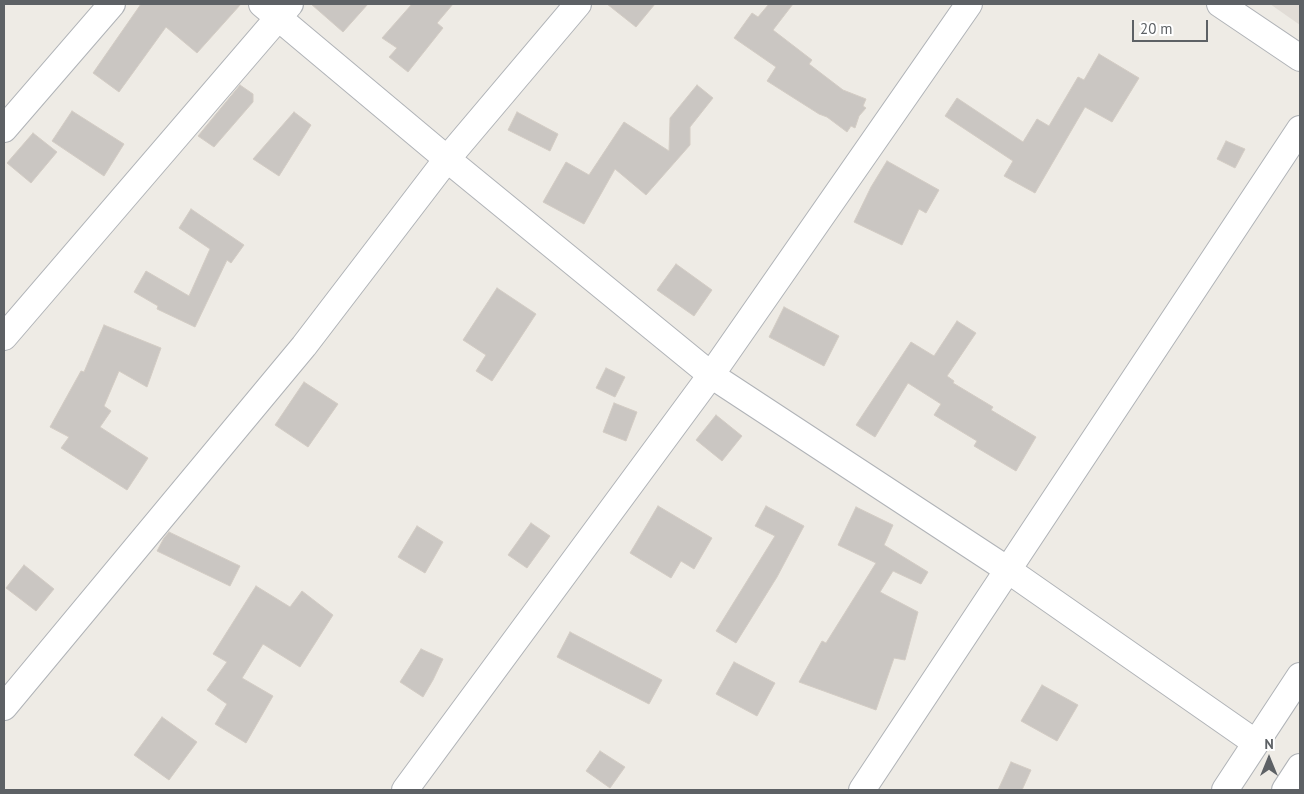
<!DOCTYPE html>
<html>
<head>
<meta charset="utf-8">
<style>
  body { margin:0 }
  #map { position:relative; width:1304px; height:794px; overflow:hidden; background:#eeebe5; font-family:"PT Sans",sans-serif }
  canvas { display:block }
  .frame { position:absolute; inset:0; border:5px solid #5d6165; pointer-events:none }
  .north { position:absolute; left:1244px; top:734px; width:50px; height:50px; -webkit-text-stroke:4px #fff; paint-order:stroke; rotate:0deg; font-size:14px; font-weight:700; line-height:20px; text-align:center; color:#5d6165 }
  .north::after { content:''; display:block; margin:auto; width:18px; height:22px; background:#5d6165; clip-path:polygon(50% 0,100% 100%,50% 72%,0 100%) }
  .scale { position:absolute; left:1132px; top:20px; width:76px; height:22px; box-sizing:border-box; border:2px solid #5d6165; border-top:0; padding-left:6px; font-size:15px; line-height:18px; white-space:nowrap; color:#5d6165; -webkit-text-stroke:4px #fff; paint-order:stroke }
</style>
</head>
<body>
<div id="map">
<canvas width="1304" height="794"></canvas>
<div class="frame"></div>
<div class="north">N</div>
<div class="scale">20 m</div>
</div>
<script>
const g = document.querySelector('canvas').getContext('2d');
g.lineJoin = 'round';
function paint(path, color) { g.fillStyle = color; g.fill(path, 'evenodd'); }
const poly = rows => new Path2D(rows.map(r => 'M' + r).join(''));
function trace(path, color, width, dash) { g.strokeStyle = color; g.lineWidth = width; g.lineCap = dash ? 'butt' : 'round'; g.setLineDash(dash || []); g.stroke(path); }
paint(poly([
  [1270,4,1300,4,1300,25]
]), '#e1dcd6');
const building = poly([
  [141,4,241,4,197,53,166,27,119,92,93,73,141,4],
  [311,4,368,4,343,32,311,4],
  [412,4,453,4,437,23,443,28,408,72,389,57,397,48,382,38,412,4],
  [607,4,655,4,636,27,607,4],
  [769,4,793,4,773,30,812,60,809,64,843,90,866,99,863,106,866,108,859,116,855,128,851,126,847,132,827,117,819,114,767,81,776,67,734,38,752,13,758,17,769,4],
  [1099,54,1139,78,1112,122,1085,107,1035,193,1004,176,1013,161,945,116,957,98,1023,142,1037,119,1049,126,1078,77,1084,80,1099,54],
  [240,85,253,94,253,102,214,147,198,136,240,85],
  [697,85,713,98,690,127,690,145,646,195,615,169,584,224,543,202,566,162,589,175,624,122,669,151,670,118,697,85],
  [72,111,124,144,104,176,52,141,72,111],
  [294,112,311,125,279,176,253,159,294,112],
  [517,112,558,134,550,151,508,130,517,112],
  [33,133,57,152,31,183,7,163,33,133],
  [1226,141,1245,149,1235,168,1217,159,1226,141],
  [887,161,939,190,926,213,919,209,902,245,854,222,871,187,887,161],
  [191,209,244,245,231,263,227,260,195,327,157,309,158,306,134,292,146,271,189,296,210,249,179,228,191,209],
  [676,264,712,290,694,316,657,290,676,264],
  [497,288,536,314,492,381,476,371,486,355,463,340,497,288],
  [784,307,839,336,824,366,769,337,784,307],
  [957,321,976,333,947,376,954,381,953,383,993,407,991,410,1036,437,1016,471,974,446,977,441,934,415,941,404,908,383,875,437,856,425,911,342,934,356,957,321],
  [104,325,161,348,147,387,119,371,104,406,111,411,100,427,148,458,127,490,61,448,69,437,50,427,81,371,84,372,104,325],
  [606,368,625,377,615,397,596,388,606,368],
  [304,382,338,404,308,447,275,425,304,382],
  [614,403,637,412,626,441,603,432,614,403],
  [716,415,742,436,722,461,696,440,716,415],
  [658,506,712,538,694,569,681,561,671,578,630,553,658,506],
  [766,506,804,526,777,577,736,643,716,631,775,536,755,526,766,506],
  [856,507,893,525,884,545,928,572,921,584,893,571,880,592,918,612,905,660,894,658,876,710,799,682,822,641,826,643,876,563,838,545,856,507],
  [531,523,550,536,527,568,508,555,531,523],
  [417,526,443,542,425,573,398,557,417,526],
  [169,532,240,566,230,586,157,551,164,538,169,532],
  [24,565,54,589,36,611,6,588,24,565],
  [256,586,290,607,302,591,333,615,300,667,263,644,242,678,273,696,246,743,215,724,227,704,207,690,227,662,213,654,256,586],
  [570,632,662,680,649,704,557,657,570,632],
  [421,649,443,659,433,680,423,697,400,682,421,649],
  [734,662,775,683,757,716,716,694,734,662],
  [1042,685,1078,705,1057,741,1021,721,1042,685],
  [162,717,197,742,169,780,134,755,162,717],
  [600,751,625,767,610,788,586,771,600,751],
  [1011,762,1031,770,1022,790,998,790,1011,762]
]);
paint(building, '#cac6c2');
trace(building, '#d3ccc4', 1);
const street = poly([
  [262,4,447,159,711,375,1008,570,1256,743],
  [1220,4,1300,58],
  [4,129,112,4],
  [4,337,290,4],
  [4,707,304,346,447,159,578,4],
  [405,790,711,375,969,4],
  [862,790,1300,129],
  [1225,790,1300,676],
  [1285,790,1300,767]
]);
trace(street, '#b0b3b7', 28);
trace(street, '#fff', 26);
</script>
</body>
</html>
